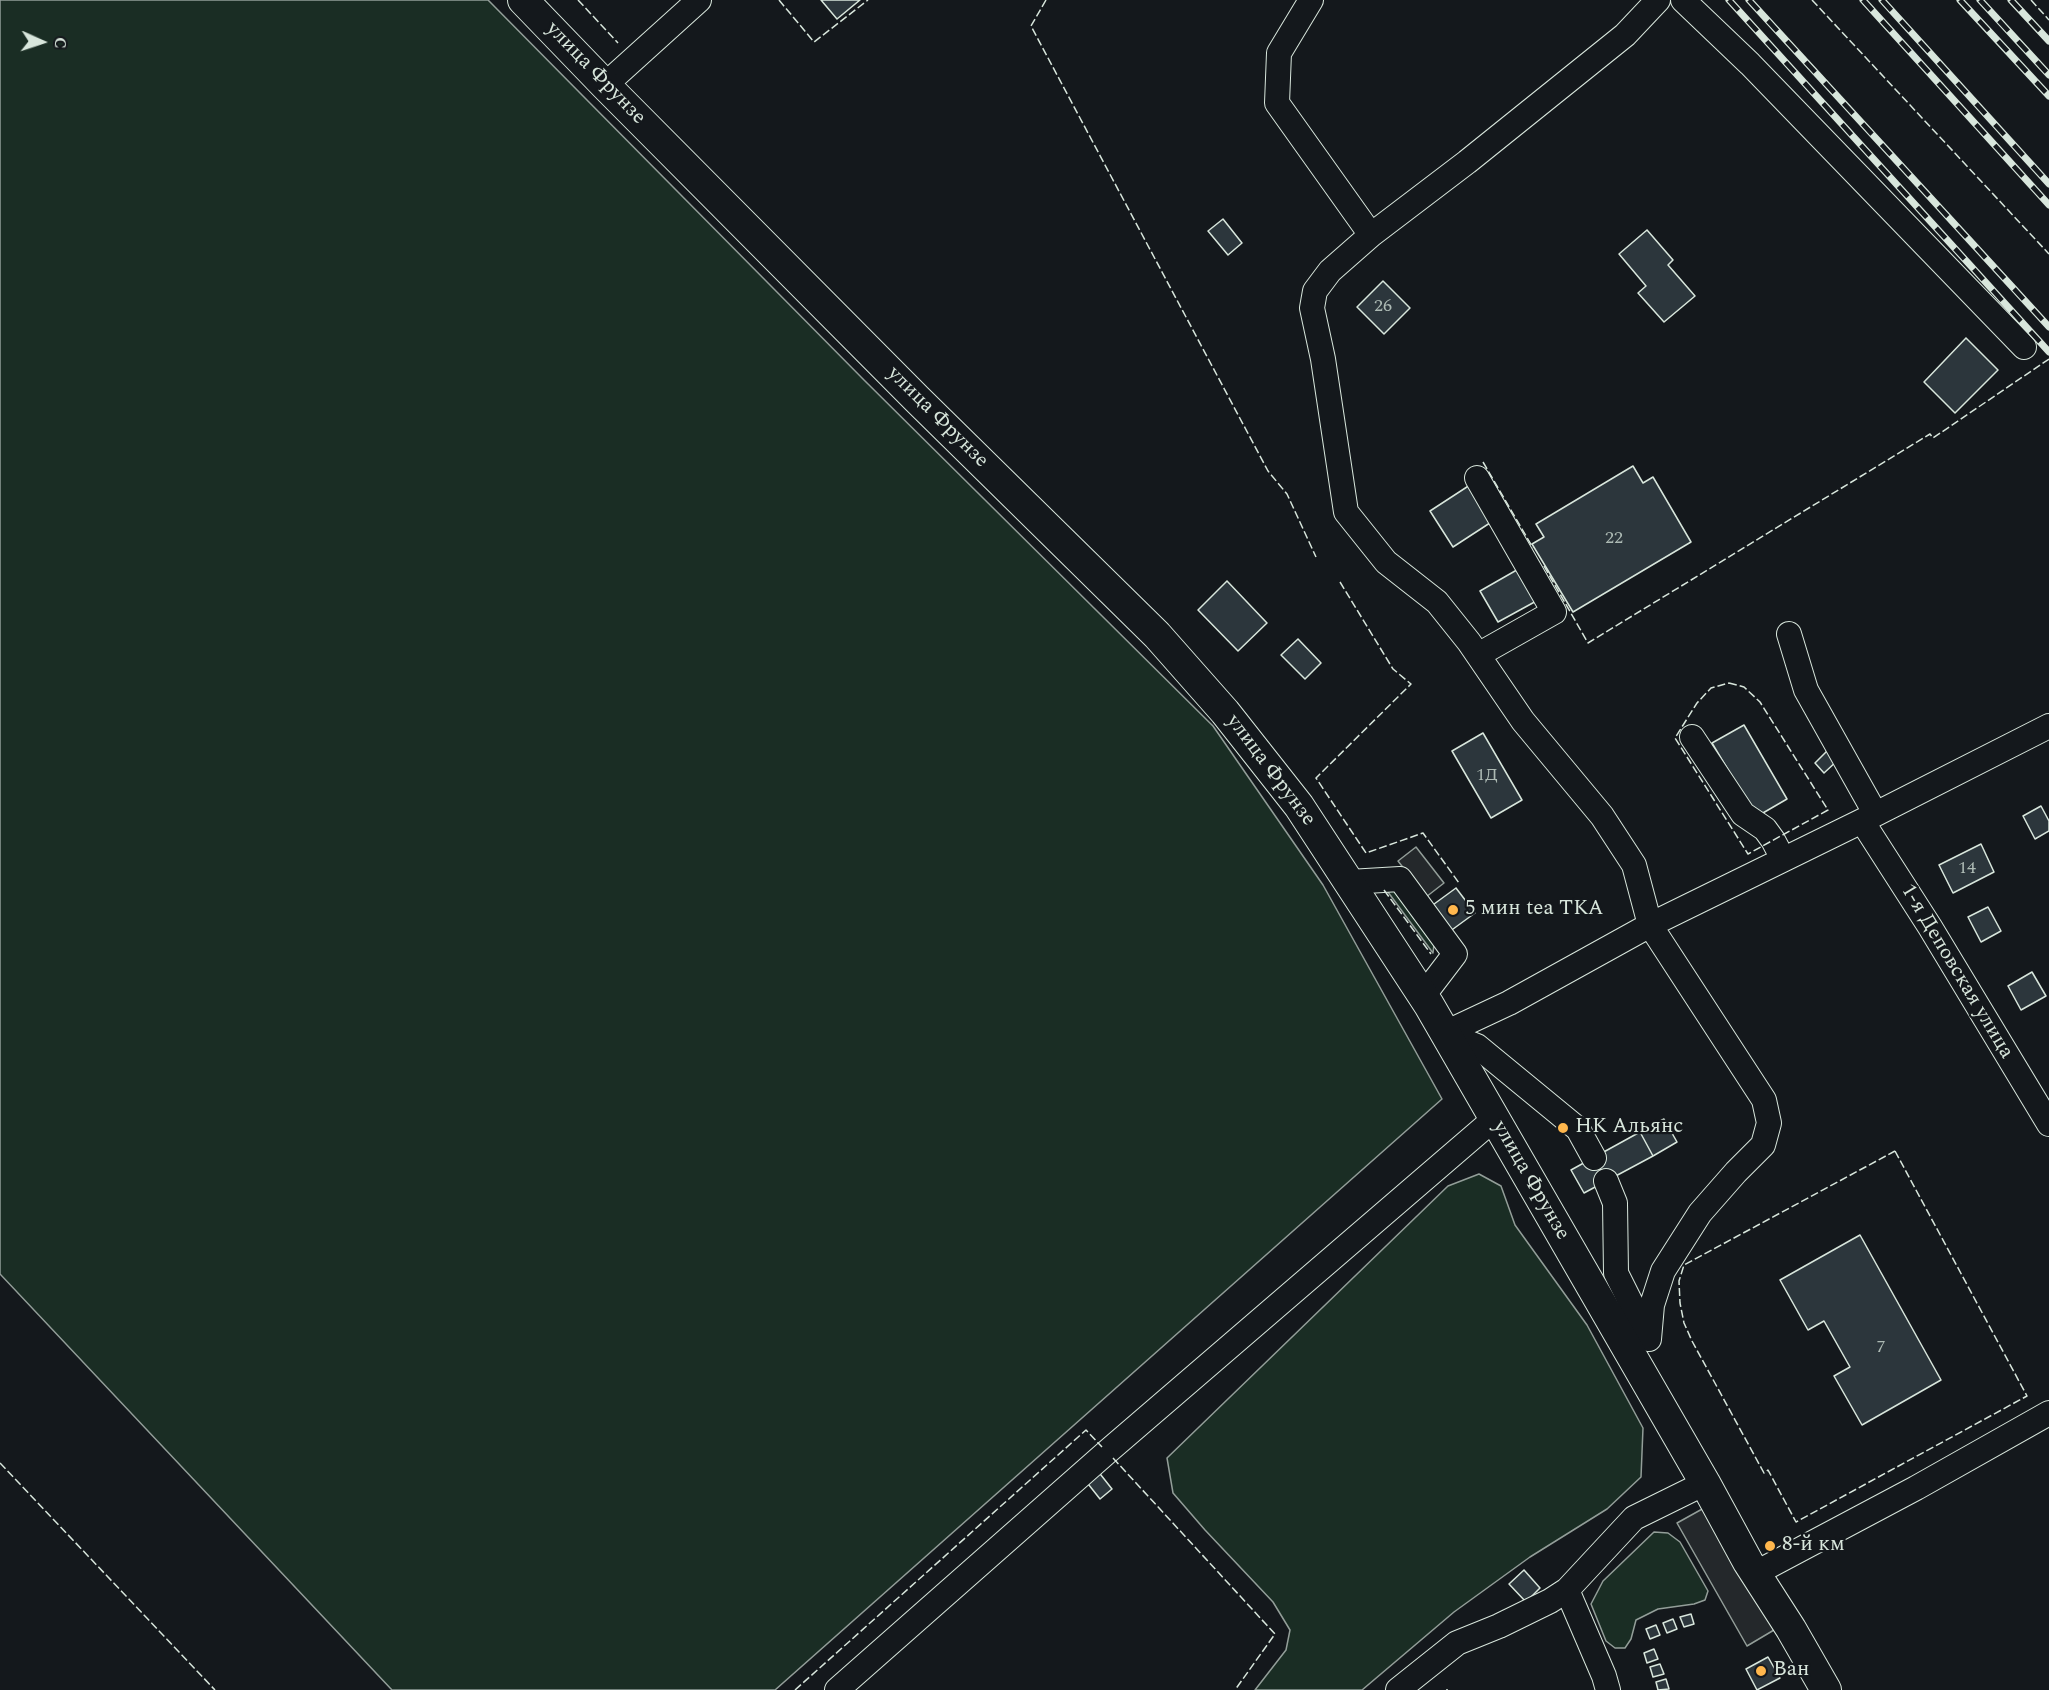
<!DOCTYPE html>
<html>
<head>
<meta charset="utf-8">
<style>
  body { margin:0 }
  #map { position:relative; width:2049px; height:1690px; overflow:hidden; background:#14181c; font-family:Spectral,serif }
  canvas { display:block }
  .north { position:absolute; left:12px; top:12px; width:60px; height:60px; -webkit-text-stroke:4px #14181c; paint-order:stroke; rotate:93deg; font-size:16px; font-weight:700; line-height:24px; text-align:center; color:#d8e6dc }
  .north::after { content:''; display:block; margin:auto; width:21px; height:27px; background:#d8e6dc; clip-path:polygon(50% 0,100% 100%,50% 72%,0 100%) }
</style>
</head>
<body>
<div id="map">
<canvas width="2049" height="1690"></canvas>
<div class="north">С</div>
</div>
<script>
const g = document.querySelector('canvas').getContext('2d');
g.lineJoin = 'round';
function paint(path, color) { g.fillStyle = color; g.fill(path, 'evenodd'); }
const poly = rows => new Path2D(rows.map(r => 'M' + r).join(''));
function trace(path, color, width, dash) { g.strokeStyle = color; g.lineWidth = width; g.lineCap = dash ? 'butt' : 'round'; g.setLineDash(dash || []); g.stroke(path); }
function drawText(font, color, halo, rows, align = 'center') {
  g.font = font + ' Spectral,serif'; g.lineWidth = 4.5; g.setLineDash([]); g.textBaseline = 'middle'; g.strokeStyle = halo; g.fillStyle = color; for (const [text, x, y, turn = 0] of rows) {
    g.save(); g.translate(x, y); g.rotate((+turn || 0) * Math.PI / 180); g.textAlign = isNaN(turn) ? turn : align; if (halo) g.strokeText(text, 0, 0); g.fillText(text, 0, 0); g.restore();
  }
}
const green = poly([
  [0,0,488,0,864,380,1213,726,1323,885,1442,1099,775,1690,392,1690,0,1274,0,0],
  [1385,888,1393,888,1434,944,1433,953,1385,888],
  [1479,1174,1501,1186,1515,1225,1587,1325,1643,1428,1641,1477,1607,1509,1530,1557,1454,1612,1362,1690,1255,1690,1286,1650,1290,1630,1273,1602,1205,1530,1173,1493,1167,1458,1448,1186,1479,1174],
  [1654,1532,1668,1533,1680,1542,1708,1591,1705,1600,1694,1604,1658,1609,1636,1620,1631,1639,1625,1648,1615,1648,1606,1641,1591,1604,1603,1581,1654,1532]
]);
paint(green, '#1a2d24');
trace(green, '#939e99', 1.5);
const parking = poly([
  [1416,847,1444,883,1426,897,1398,861,1416,847],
  [1704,1508,1774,1630,1747,1646,1677,1523,1704,1508]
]);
paint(parking, '#24282b');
trace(parking, '#939e99', 1.5);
const building = poly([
  [821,0,860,0,837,19,821,0],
  [1223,219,1242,243,1228,255,1208,231,1223,219],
  [1647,230,1673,260,1668,265,1695,296,1664,322,1638,293,1646,286,1619,254,1647,230],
  [1383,281,1410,308,1384,334,1357,307,1383,281],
  [1966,338,1998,370,1955,413,1924,382,1966,338],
  [1633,466,1643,483,1653,477,1691,542,1573,612,1532,544,1544,537,1536,524,1633,466],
  [1473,483,1496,519,1453,547,1430,511,1473,483],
  [1522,567,1540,599,1498,622,1480,591,1522,567],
  [1227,581,1267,623,1238,651,1198,610,1227,581],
  [1298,639,1321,663,1305,679,1281,655,1298,639],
  [1744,725,1787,799,1756,817,1712,743,1744,725],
  [1483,733,1522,800,1491,818,1452,751,1483,733],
  [1828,750,1838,760,1824,773,1815,763,1828,750],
  [2041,806,2049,821,2049,831,2035,839,2023,816,2041,806],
  [1981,844,1994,872,1953,893,1939,865,1981,844],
  [1456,888,1475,913,1449,932,1430,907,1456,888],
  [1988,907,2001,931,1981,942,1968,917,1988,907],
  [2032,972,2046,996,2021,1010,2008,986,2032,972],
  [1664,1119,1677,1142,1653,1156,1640,1132,1664,1119],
  [1640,1132,1653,1156,1584,1193,1571,1170,1640,1132],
  [1860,1235,1941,1380,1862,1425,1834,1376,1850,1367,1824,1321,1808,1330,1780,1280,1860,1235],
  [1097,1470,1112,1489,1100,1499,1085,1480,1097,1470],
  [1524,1570,1540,1588,1526,1602,1509,1584,1524,1570],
  [1691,1614,1694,1624,1684,1627,1680,1617,1691,1614],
  [1673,1619,1677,1629,1667,1633,1663,1623,1673,1619],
  [1656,1625,1660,1635,1650,1639,1646,1629,1656,1625],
  [1654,1649,1658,1659,1647,1663,1644,1653,1654,1649],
  [1768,1657,1780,1678,1757,1690,1746,1669,1768,1657],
  [1660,1664,1664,1674,1653,1677,1650,1667,1660,1664],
  [1666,1679,1669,1689,1658,1690,1656,1682,1666,1679]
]);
paint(building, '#2c363c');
trace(building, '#d8e6dc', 1.5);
const minor = poly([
  [1311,0,1279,53,1277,103,1371,235],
  [1683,0,1750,64,2024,347],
  [605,85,699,0],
  [1477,478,1554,612,1478,655],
  [1789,634,1806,690,1875,813],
  [1692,737,1743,814,1765,829,1773,840,1783,859],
  [1862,821,1930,927,2049,1124],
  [1349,882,1400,879,1455,954,1423,996],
  [1445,1033,1509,1003,1650,925,1862,821,2049,726],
  [1445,1033,1477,1046,1578,1129,1594,1158],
  [1606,1181,1615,1203,1616,1273,1649,1339],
  [1649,1339,1652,1305,1663,1271,1700,1213,1736,1172,1763,1145,1769,1123,1764,1100,1650,925,1634,865,1602,816,1523,721,1469,642,1437,602,1386,562,1346,512,1323,359,1312,308,1315,291,1330,271,1371,235,1467,162,1625,35,1658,0],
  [1756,1573,1916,1488,2049,1413],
  [1567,1590,1604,1676,1608,1690],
  [837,1690,1107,1452,1494,1119],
  [1398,1690,1457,1643,1499,1626,1550,1601,1567,1590,1634,1518,1705,1483]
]);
const major = poly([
  [523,0,605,85,917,399,1157,635,1225,712,1299,806,1429,1005,1705,1483,1748,1562,1791,1629,1826,1690]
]);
trace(minor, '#d8e6dc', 26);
trace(major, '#d8e6dc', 32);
trace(minor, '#14181c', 24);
trace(major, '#14181c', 30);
const rail = poly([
  [1729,0,2049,352],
  [1749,0,2049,327],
  [1863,0,2049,205],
  [1882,0,2049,184],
  [1960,0,2049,96],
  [1980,0,2049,75],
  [2011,0,2049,41]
]);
trace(rail, '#d8e6dc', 7);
trace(rail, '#14181c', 4.5, [14]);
trace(poly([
  [578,0,618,43],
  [779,0,814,42,868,0],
  [1046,0,1031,26,1268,471,1287,494,1316,557],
  [1812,0,2049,254],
  [2031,0,2049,20],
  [1483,462,1533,548],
  [1544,566,1588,643,1930,434,1933,438,2049,359],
  [1340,582,1393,669,1411,684,1316,778,1366,853,1423,833,1459,883],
  [1729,683,1744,687,1760,702,1828,810,1748,854,1675,738,1697,703,1711,688,1729,683],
  [1384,890,1431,954],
  [1895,1151,2027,1396,1796,1522,1768,1470,1764,1473,1692,1341,1684,1323,1680,1303,1679,1281,1684,1265,1895,1151],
  [1113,1458,1275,1634,1235,1690],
  [0,1463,215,1690],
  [1447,1689,1447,1690],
  [795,1690,1086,1430,1102,1447]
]), '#d8e6dc', 1.5, [8, 3]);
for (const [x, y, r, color] of [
  [1453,910,6,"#ffb74d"],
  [1563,1128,6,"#ffb74d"],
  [1770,1546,6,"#ffb74d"],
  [1761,1671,6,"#ffb74d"]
]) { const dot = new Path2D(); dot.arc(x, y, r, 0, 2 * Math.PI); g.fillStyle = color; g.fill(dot); trace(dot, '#14181c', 2); }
drawText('18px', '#adbab4', null, [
  ["26",1383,307],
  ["22",1614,539],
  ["1Д",1487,776],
  ["14",1967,869],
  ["7",1881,1348]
]);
drawText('21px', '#d8e6dc', '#14181c', [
  ["улица Фрунзе",595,74,46],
  ["улица Фрунзе",937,418,45],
  ["улица Фрунзе",1270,771,53],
  ["1-я Деповская улица",1956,972,59],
  ["улица Фрунзе",1530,1181,60]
]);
drawText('21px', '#d8e6dc', '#14181c', [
  ["5 мин tea TKA",1465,910],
  ["НК Альянс",1575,1128],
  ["8-й км",1782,1546],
  ["Ван",1773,1671]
], 'left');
</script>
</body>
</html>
